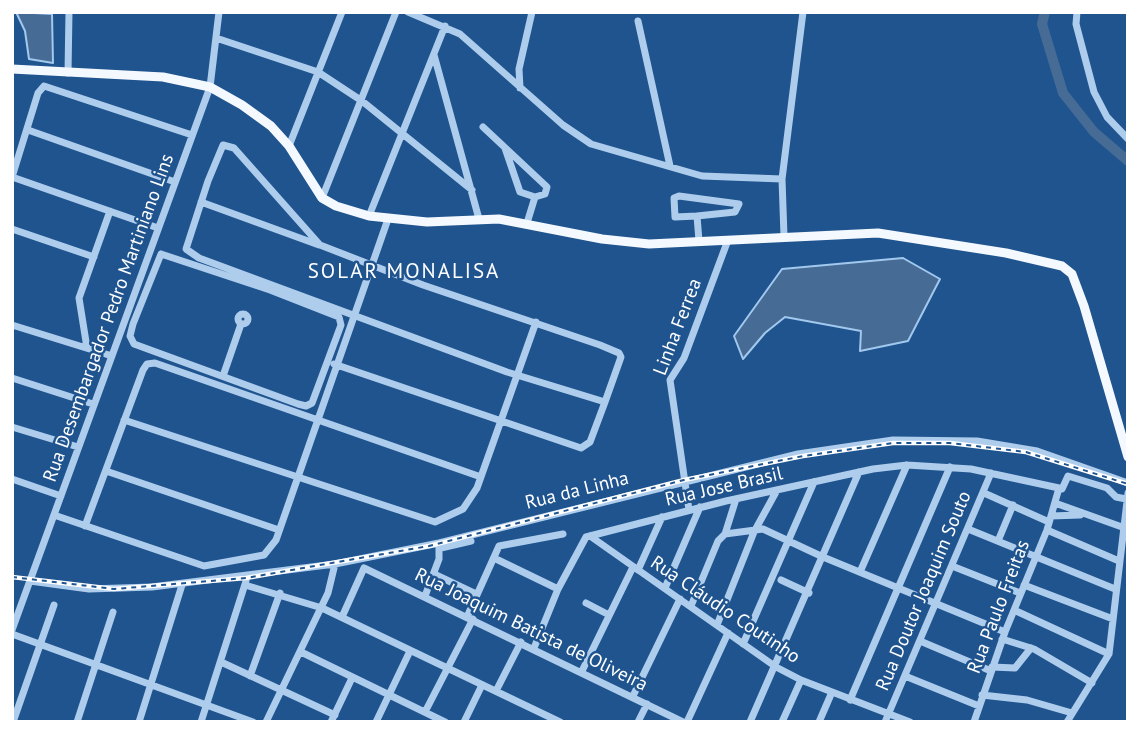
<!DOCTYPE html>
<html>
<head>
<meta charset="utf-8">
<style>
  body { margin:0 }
  #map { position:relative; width:1140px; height:734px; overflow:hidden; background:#1f548f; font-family:"PT Sans",sans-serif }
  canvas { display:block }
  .frame { position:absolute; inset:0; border:14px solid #fff; pointer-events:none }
</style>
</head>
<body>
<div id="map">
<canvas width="1140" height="734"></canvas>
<div class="frame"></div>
</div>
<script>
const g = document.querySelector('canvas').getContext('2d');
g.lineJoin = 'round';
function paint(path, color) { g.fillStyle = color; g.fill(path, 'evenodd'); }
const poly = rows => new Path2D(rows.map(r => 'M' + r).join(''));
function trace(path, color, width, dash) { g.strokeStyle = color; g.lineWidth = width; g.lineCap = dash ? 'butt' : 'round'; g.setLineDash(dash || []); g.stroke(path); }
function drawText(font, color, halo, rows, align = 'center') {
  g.font = font + ' "PT Sans",sans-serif'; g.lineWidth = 5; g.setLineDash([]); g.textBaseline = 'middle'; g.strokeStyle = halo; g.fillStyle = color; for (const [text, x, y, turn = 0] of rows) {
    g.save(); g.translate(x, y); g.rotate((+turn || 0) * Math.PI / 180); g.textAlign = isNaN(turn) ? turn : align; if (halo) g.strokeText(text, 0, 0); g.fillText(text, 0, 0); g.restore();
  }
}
const water = poly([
  [16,12,52,14,53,63,29,59,25,31,16,12],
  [903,258,940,279,908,341,860,351,861,331,785,317,765,333,743,359,734,336,782,269,903,258]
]);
paint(water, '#466c96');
trace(water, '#a2c8ee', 2);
trace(poly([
  [1045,12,1042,24,1063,93,1094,132,1128,161]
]), '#466c96', 10);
trace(poly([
  [408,12,460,34,563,125,591,144,702,176,782,179],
  [1077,12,1076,24,1094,92,1107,117,1128,139],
  [638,21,670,166],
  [216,38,318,72,362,101,472,190],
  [434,55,479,219],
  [68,73,69,12],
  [520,88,519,69,532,12],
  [483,127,547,187,545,194,535,197,527,223],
  [28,130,175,182],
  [289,146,342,12],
  [505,148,520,192,535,197],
  [12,177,38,93,44,86,192,135],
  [12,177,158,228],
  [322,198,396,12],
  [201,202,319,245],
  [369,216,445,26],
  [697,216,675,217,674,198,679,196,739,204,735,212,697,216,699,241],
  [12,229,94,257],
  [784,236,782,179,803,12],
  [161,254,270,290,339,317,341,325,312,403,306,406,298,404,134,344,130,336,133,324,161,254],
  '238 319a5 5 0 1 1 10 0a5 5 0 1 1-10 0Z',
  [12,325,112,356],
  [87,348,79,298,110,211],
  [334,364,581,448,590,442,605,402,621,357,619,353,600,345,423,285,320,245,234,148,223,145,208,181,186,249,199,258,507,372,605,402],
  [223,376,241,324],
  [12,378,93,404],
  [124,420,435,522,463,509,477,488,536,322],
  [12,427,78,447],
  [106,471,279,530],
  [12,479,61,496],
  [1059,488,1062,489,1068,476,1107,488,1116,497,1126,499],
  [984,493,1049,522],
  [1055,503,1122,527],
  [689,510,670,380,684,358,728,240],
  [54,515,204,566,264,555,276,540,388,219],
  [1051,516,1080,515],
  [85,526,143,370,147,364,155,363,481,477],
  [968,529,1115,589],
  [1047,530,1119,561],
  [725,534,763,529,823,557,1005,632],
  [590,536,776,667,801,680,910,722],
  [998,541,1013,505],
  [441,548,471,541],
  [494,558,558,589],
  [952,566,1020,593],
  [638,570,662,517],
  [860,572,907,465],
  [434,574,476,594],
  [781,580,809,593],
  [30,581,89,589,152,587,335,564,439,543,798,454,893,440,977,441,1037,451,1128,483],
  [245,585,322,608,560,722],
  [1024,585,1113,619],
  [665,588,700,507],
  [425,596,439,559,439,543],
  [586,603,609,615],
  [691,606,718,541,725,534,736,499],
  [1014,610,1109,654],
  [342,617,364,568,683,722],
  [467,617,499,546,563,534],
  [717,625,754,532,776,492],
  [12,630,210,87,219,12],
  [12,634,253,722],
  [1002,639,1034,649,1092,683],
  [920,641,991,671],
  [743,644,814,482],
  [534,648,558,589,586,537,726,501,873,469,907,465,971,469,1059,488,1047,530,1005,632,974,722],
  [301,652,445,722],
  [221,662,335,715],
  [992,667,1015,668,1031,648],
  [582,671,633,567],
  [250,676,280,593],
  [905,676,979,706],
  [496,691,521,642],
  [982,695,1027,700,1072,713],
  [633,696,680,599],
  [850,700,950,467],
  [425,712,473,619],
  [13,722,54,605],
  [77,722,113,612],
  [139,722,182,585],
  [201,722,246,581],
  [266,722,328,593,335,564],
  [331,722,352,678],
  [376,722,410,651],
  [464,722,482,685],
  [638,722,647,704],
  [687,722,728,633],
  [750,722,859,472],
  [782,722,801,680],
  [819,722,832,692],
  [885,722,991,473],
  [1067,722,1109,654,1128,493]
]), '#aecded', 7);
trace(poly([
  [12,69,163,77,210,87,242,105,271,126,289,146,322,198,336,206,369,216,427,222,499,219,602,239,649,244,878,233,1006,253,1062,266,1072,274,1084,306,1128,457]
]), '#f4f9ff', 9);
const rail = poly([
  [12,577,114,589,246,578,429,546,684,480,803,456,893,443,950,443,1026,452,1128,484]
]);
trace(rail, '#fff', 4.5);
trace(rail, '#1f548f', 2, [5]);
drawText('19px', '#fff', '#1f548f', [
  ["Rua Desembargador Pedro Martiniano Lins",109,318,-70],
  ["Linha Ferrea",678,327,-69],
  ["Rua Jose Brasil",724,487,-13],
  ["Rua da Linha",577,491,-14],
  ["Rua Doutor Joaquim Souto",924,591,-67],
  ["Rua Paulo Freitas",999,607,-69],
  ["Rua Cláudio Coutinho",725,610,34],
  ["Rua Joaquim Batista de Oliveira",531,630,26]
]);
g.letterSpacing = '2px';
drawText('21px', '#fff', '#1f548f', [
  ["SOLAR MONALISA",404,272]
]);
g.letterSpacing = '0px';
</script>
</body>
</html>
